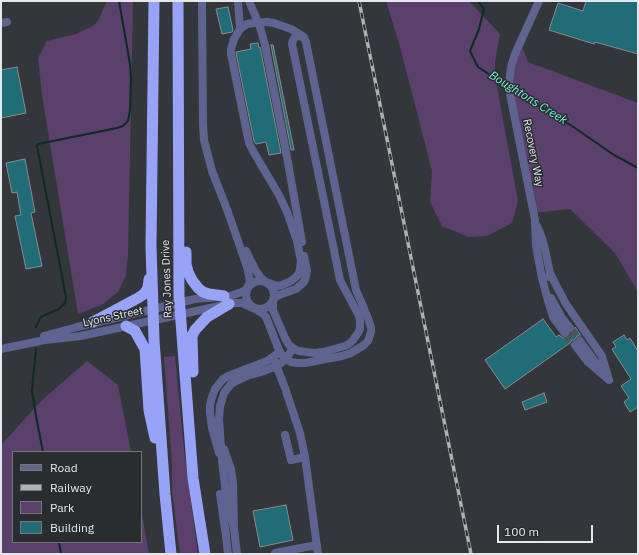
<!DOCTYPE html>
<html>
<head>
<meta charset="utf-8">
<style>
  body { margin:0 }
  #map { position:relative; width:639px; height:555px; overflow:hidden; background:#33373b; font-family:"IBM Plex Sans",sans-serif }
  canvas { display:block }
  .frame { position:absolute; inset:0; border:2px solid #e5e7ea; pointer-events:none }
  .legend { position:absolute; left:12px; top:451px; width:130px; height:92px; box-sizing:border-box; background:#292d30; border:1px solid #74777a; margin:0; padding:5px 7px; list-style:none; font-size:12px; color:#e5e7ea }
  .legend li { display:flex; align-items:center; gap:8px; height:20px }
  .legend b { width:20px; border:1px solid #74777a }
  .scale { position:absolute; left:497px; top:525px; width:96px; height:18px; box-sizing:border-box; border:2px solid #e5e7ea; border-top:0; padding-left:5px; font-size:12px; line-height:14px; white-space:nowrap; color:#e5e7ea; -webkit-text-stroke:3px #292d30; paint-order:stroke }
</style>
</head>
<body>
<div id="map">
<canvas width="639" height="555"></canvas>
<div class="frame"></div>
<ul class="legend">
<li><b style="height:5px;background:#5e648f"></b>Road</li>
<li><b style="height:5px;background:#afb2b5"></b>Railway</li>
<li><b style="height:11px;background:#5a406b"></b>Park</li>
<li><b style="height:11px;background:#206c77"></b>Building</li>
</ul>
<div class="scale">100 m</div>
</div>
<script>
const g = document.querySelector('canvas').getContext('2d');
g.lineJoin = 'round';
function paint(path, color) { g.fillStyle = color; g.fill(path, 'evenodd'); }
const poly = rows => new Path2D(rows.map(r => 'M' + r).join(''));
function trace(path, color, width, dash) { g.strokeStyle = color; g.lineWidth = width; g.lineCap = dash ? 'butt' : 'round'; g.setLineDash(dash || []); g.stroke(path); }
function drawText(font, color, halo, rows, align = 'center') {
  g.font = font + ' "IBM Plex Sans",sans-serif'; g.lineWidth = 3; g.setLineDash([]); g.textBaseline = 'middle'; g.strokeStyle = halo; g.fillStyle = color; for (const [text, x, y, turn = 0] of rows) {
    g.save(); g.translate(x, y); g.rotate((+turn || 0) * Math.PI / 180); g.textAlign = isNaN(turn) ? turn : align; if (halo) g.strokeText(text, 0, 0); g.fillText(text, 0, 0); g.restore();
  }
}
paint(poly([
  [107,1,133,1,128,255,126,275,118,292,103,304,78,314,42,95,38,58,47,41,76,34,93,26,98,21],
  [386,1,469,1,500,34,495,62,495,76,518,201,512,223,487,236,469,237,454,231,442,226,430,202,432,171,399,43],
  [520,41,528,62,638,103,638,292,615,253,570,209,533,213,510,94],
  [175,356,184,450,198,554,180,554,172,491,172,464,164,357],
  [87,361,118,385,131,452,13,452,13,542,141,542,141,509,149,554,1,554,1,445,42,400]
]), '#5a406b');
trace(poly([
  [478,1,484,9,479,29,470,51,478,67,507,86],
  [512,89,572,126,614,155,638,168],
  [36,327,40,318,45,315,59,309,65,303,66,297,37,146,38,144,117,128,123,126,128,121,130,110,131,78,130,64,119,1],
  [36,349,33,379,32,391,36,416,43,452],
  [59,542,61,554]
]), '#0e2a23', 2);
const building = poly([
  [586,1,638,1,638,54,595,42,594,44,549,30,558,3,583,11,586,1],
  [228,7,233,30,232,32,222,34,216,9,228,7],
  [258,43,259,48,260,47,281,153,269,155,266,142,256,144,254,141,236,53,236,52,251,49,250,44,258,43],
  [271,45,273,45,294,150,291,150,271,45],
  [17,67,26,113,1,118,1,70,17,67],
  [25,159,35,212,31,213,42,266,26,269,15,216,21,215,17,192,12,193,6,163,25,159],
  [543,319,556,337,559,335,563,338,568,338,570,333,573,332,575,330,575,327,581,336,577,336,575,340,572,340,570,343,505,389,485,360,543,319],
  [624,335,627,340,630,338,638,351,638,407,630,412,624,402,629,398,621,386,631,379,612,349,616,347,613,342,624,335],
  [544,393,547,402,525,410,522,402,544,393],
  [286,505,293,540,260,547,253,511,286,505]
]);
paint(building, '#206c77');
trace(building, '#868c8e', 1);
trace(poly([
  [570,328,580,341],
  [565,333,575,345]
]), '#4e5155', 8, [8, 4]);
trace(poly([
  [202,1,203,125,204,140,212,171,228,212,247,267,250,281,248,286],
  [238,1,240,29,234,39,231,49,231,54,249,143,253,151,279,195,287,212,297,241,301,261,300,269,299,273,297,276,291,281,282,285,277,286,269,283],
  [249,1,260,27,265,45,287,157,302,242],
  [539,1,515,54,512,63,510,74,509,84,510,94,535,220,536,246,542,278,547,297,553,317,565,333],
  [1,23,7,22],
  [240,29,247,24,254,23,267,22,274,23,291,29,304,37],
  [537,226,542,238,545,249,550,273,549,277],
  [246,251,256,271,261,278,266,282],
  [550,273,556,285,566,304,602,356,609,380],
  '246 295a14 14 0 1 1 28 0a14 14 0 1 1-28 0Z',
  [274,298,279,295,296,289,304,282,306,276,307,271,304,256],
  [551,298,562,318,570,328],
  [255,309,262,313,266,317,279,350,282,355,286,359,291,362,297,363,305,363,342,356,351,353,364,345,368,341,371,332,371,328,368,318,356,290,306,42,304,38,300,36,298,36,294,38,293,40,292,44,340,280,359,316,360,320,360,329,358,333,353,340,349,344,345,346,323,352,314,353,299,351,296,350,289,345,285,338,273,310,273,301],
  [44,336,77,327,141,312,195,299,230,296,242,292,247,289],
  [580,341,599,367],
  [575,345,588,362,609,380],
  [1,349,45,340,81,336,233,303,242,303,253,308],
  [273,357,285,388,300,433,305,457,318,554],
  [285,435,291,460,305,457],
  [224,449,231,469,233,483,234,529,237,554],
  [219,453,212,428,210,413,210,406,211,400,215,389,223,379,228,376,267,361,277,354],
  [220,494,225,530],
  [225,527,228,554],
  [234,529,227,502,222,461,219,419,220,406,222,400,224,393,231,384,236,381,249,375,261,372,277,366,286,359,293,348],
  [276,554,275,553,317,545]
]), '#5e648f', 8);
trace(poly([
  [154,1,151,246,154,340,165,494,171,554],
  [178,1,179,296,193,478,205,554],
  [186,252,186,264,188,272,192,280,198,288,203,292,209,294,224,296],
  [91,323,138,298,144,294,148,288,149,279],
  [126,326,135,331,145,349,149,410,155,438],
  [193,372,192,336,195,330,207,317,229,304]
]), '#97a3f6', 11);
const rail = poly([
  [359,1,471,554]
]);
trace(rail, '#afb2b5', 3.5);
trace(rail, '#292d30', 2, [6]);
drawText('11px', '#e5e7ea', '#292d30', [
  ["Recovery Way",533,153,79],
  ["Ray Jones Drive",167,279,-92],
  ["Lyons Street",113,317,-12]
]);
drawText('italic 12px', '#77f4d5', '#292d30', [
  ["Boughtons Creek",528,98,32]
]);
</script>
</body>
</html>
